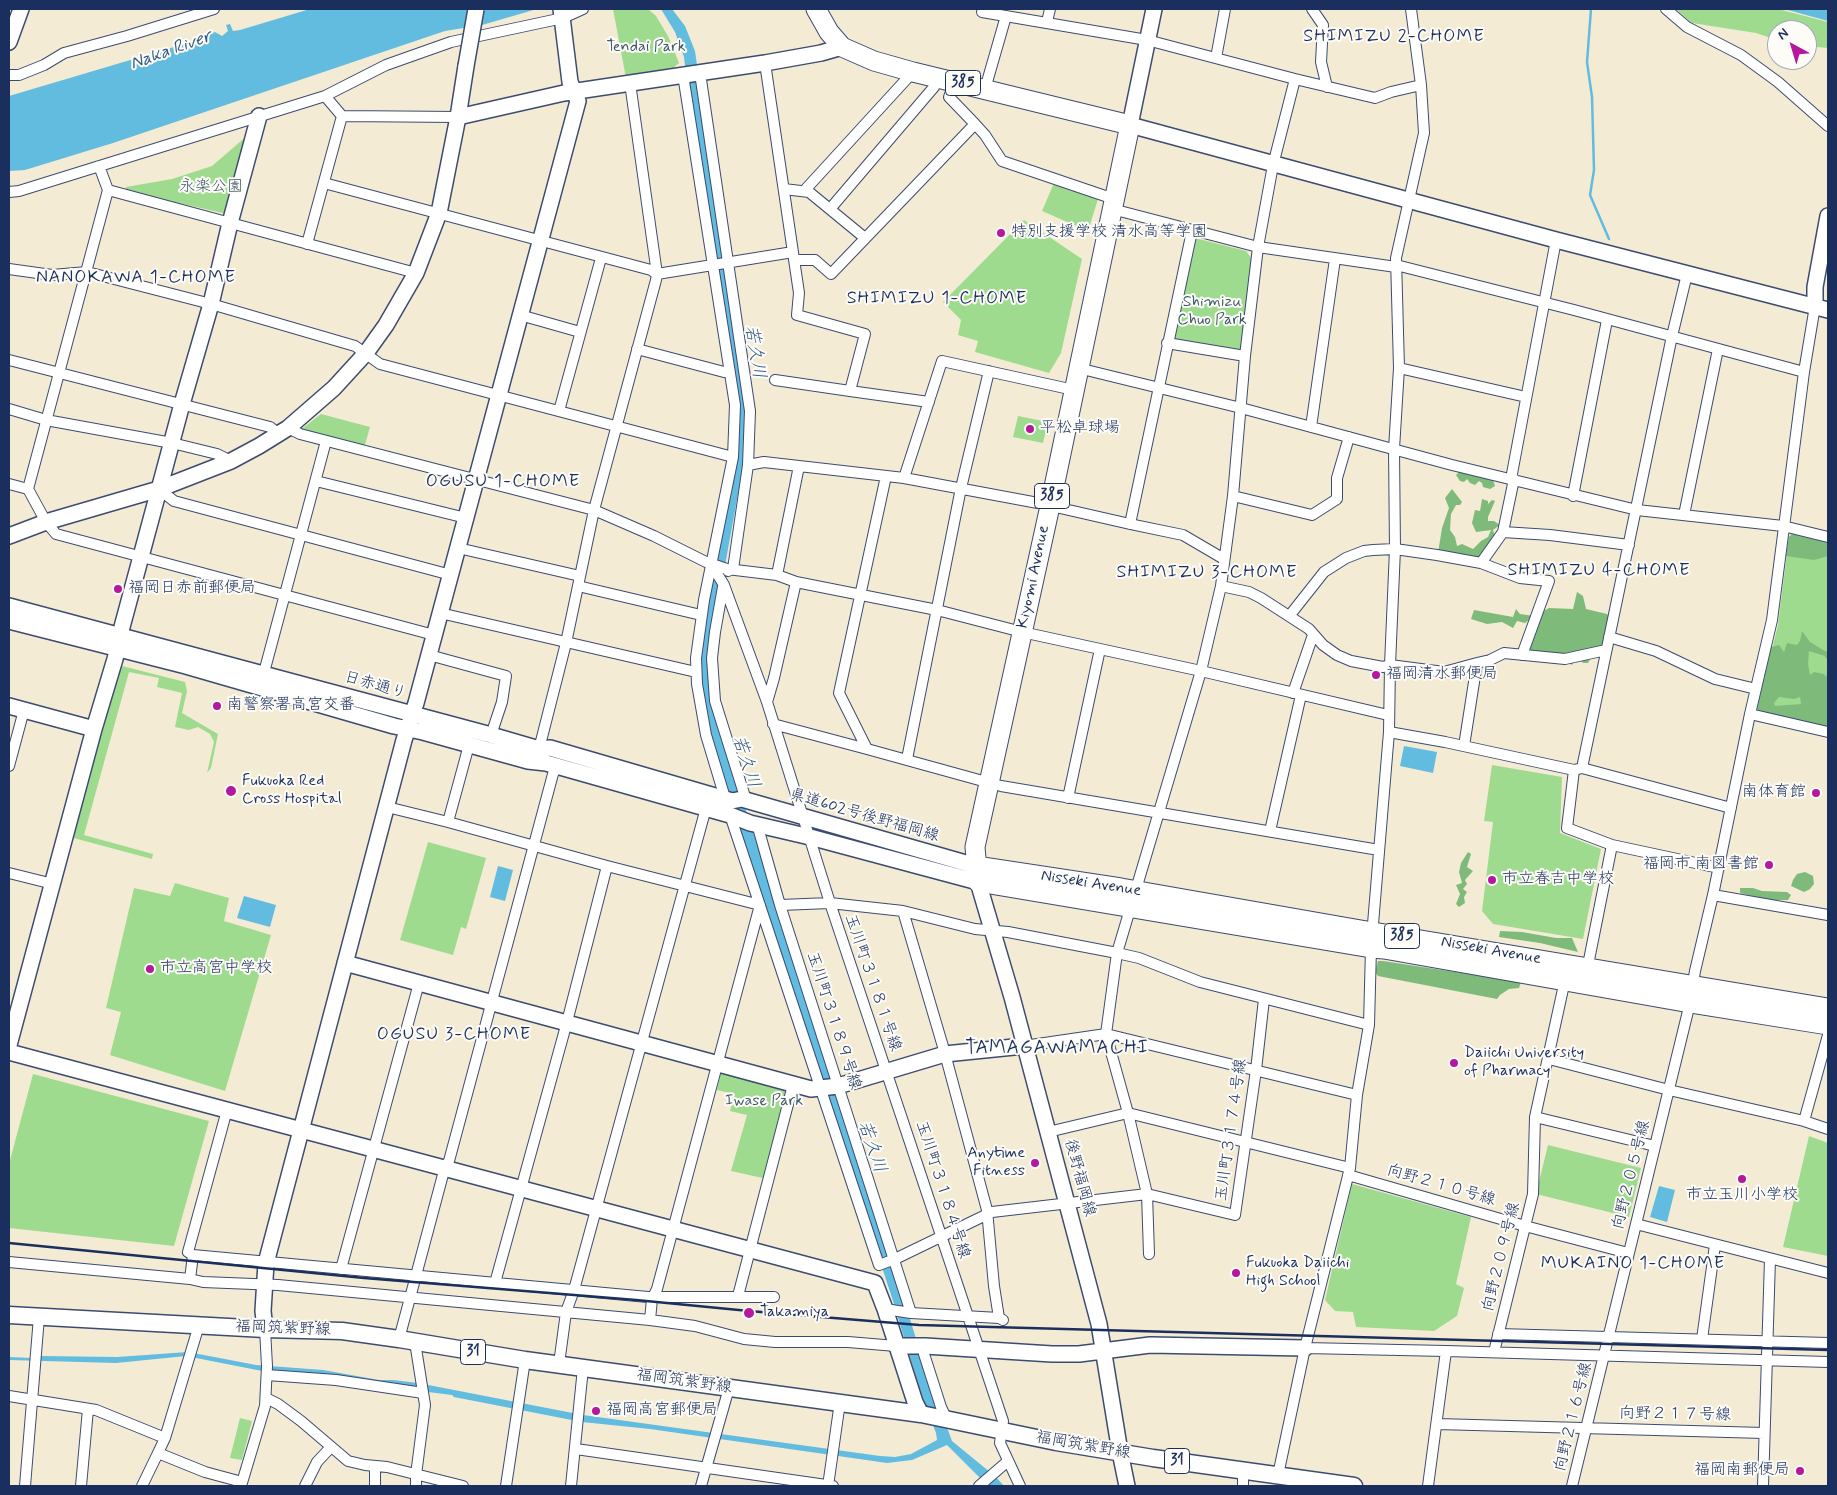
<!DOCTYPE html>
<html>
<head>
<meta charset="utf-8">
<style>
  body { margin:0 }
  #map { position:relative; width:1837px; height:1495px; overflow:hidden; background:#f4ebd5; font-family:Mynerve,sans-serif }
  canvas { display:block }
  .frame { position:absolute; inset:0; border:10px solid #1b2f5e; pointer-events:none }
  .north { position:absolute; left:1767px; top:20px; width:50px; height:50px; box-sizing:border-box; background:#fdfcf7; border:1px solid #a3aaba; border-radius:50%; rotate:321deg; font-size:14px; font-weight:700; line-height:20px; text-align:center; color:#1b2f5e }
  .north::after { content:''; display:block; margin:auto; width:18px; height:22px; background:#b5179e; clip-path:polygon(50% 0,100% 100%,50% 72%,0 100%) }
</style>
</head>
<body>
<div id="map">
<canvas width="1837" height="1495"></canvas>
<div class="frame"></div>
<div class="north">N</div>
</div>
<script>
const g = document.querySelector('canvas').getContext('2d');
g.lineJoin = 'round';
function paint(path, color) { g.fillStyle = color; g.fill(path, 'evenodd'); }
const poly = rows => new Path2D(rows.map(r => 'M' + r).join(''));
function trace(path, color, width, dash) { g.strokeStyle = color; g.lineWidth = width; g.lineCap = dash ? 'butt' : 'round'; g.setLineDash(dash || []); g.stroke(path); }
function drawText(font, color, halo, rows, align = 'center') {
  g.font = font + ' Mynerve,"Klee One",sans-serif'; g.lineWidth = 4; g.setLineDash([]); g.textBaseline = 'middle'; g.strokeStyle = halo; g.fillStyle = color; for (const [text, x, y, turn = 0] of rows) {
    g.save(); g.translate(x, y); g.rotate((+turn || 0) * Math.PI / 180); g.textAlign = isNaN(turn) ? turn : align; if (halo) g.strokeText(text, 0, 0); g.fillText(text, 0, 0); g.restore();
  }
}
paint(poly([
  [613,9,648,9,656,16,668,36,679,63,671,70,626,78],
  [1676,9,1778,9,1828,22,1828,48,1807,46,1807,30,1777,30,1777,40,1756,33,1692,23],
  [248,135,227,214,126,191,126,187,172,179,212,166],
  [1054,183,1098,199,1088,231,1042,211],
  [1024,220,1082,259,1061,353,1049,373,975,352,978,341,958,335,961,320,943,302],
  [1195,238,1246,251,1252,259,1242,353,1171,340],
  [321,414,370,427,364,448,299,431],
  [1018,416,1048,422,1043,443,1013,437],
  [1792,534,1828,543,1828,729,1757,709,1778,625,1789,537],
  [122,666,185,682,187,691,182,713,218,734,211,768,207,773,214,742,210,734,198,727,189,730,175,727,182,693,157,687,159,678,129,672,84,835,153,854,152,859,70,837,117,669],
  [1492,765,1562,777,1560,833,1601,849,1583,939,1493,924,1482,911,1493,822,1484,821],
  [428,842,486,858,466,929,461,927,453,955,400,940],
  [175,883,229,898,224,921,271,935,225,1091,110,1055,121,1012,106,1008,134,888,170,896],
  [722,1068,779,1083,789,1095,767,1179,731,1171,747,1115,730,1111,735,1094,717,1090],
  [33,1074,209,1121,174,1246,9,1228,9,1164],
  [1809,1136,1828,1143,1828,1256,1783,1247],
  [1548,1145,1641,1168,1629,1217,1536,1194],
  [1352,1184,1471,1217,1456,1284,1464,1288,1457,1316,1434,1331,1356,1327,1353,1312,1335,1311,1325,1300],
  [240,1418,252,1421,242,1460,230,1458]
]), '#9edb8f');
paint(poly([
  [1460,471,1493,480,1495,486,1490,489,1483,487,1482,483,1479,481,1475,485,1470,483,1467,479,1464,482,1460,481,1456,475],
  [1452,489,1462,502,1460,505,1456,505,1451,514,1450,530,1455,537,1457,546,1462,544,1473,549,1481,541,1488,537,1491,530,1476,532,1472,523,1475,510,1480,511,1482,499,1488,501,1488,504,1492,500,1495,501,1488,517,1488,521,1494,521,1500,525,1493,530,1495,536,1493,540,1490,540,1491,548,1482,559,1475,559,1472,555,1471,558,1457,553,1448,557,1438,553,1442,528,1449,508,1445,498],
  [1792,534,1828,543,1828,556,1814,560,1786,556,1789,537],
  [1577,592,1583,596,1586,609,1607,614,1611,620,1606,644,1591,657,1588,663,1583,663,1579,659,1571,660,1573,663,1572,665,1554,655,1544,652,1523,652,1529,620,1525,623,1517,621,1513,628,1502,622,1487,624,1471,619,1474,610,1513,617,1516,609,1520,614,1534,616,1549,608,1573,609],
  [1802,631,1810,642,1823,650,1828,652,1828,656,1826,659,1825,656,1809,651,1808,664,1810,675,1814,672,1824,674,1826,677,1828,670,1828,729,1760,714,1757,709,1771,647,1779,645,1784,652,1787,643,1797,645,1800,641],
  [1779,697,1794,699,1800,697,1801,704,1775,706,1774,703],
  [1468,852,1471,854,1467,867,1473,871,1465,880,1467,884,1463,889,1467,892,1464,897,1465,903,1459,907,1456,904,1460,894,1456,885,1462,883,1459,872,1461,863],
  [1805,872,1813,876,1814,884,1810,889,1804,892,1791,886,1793,880,1797,874],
  [1740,888,1753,888,1762,891,1787,892,1791,895,1788,900,1769,900,1740,893],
  [1500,931,1522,932,1556,938,1572,938,1578,952,1540,943,1499,937],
  [1378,961,1383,961,1521,982,1519,988,1509,989,1500,995,1497,999,1378,976,1375,972]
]), '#7ebb7a');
paint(poly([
  [310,9,537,9,482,25,445,31,113,143,25,170,9,171,9,96,191,42,215,32,222,36,228,31,226,25,230,24,233,31,240,30],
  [661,9,672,9,685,26,695,51,746,403,743,466,713,632,711,659,736,780,883,1229,920,1352,938,1403,952,1441,996,1477,1004,1486,988,1486,947,1445,912,1460,887,1463,650,1429,582,1422,454,1397,452,1395,262,1371,186,1356,116,1363,9,1360,9,1357,32,1358,40,1356,117,1357,188,1352,256,1365,323,1370,379,1380,393,1380,418,1383,583,1415,880,1456,895,1457,911,1454,937,1440,936,1433,919,1387,893,1301,708,734,698,673,739,404,689,100,684,57,675,32],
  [1784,9,1828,9,1828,21],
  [1404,746,1437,752,1433,773,1400,766],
  [498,866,513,870,505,901,490,897],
  [244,896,276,905,270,927,237,918],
  [1659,1186,1675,1190,1667,1222,1650,1217]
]), '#62bcdf');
trace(poly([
  [1591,9,1587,62,1592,97,1594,170,1590,195,1609,239]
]), '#62bcdf', 2.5);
const street = poly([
  [1312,9,1323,25,1321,62,1327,87],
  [1666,9,1687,27,1741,55,1778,82,1828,126],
  [982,12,1147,40,1295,79,1375,98,1391,92,1421,85],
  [1047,22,1050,9],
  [1216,58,1225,9],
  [765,63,799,293,797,315,865,334,850,391,929,402],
  [700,73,750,411,748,465,733,569,728,571],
  [9,75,19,75,44,65,64,53,127,36,214,9],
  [683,75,735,405,733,457,704,600,696,658,697,684,706,735,725,798],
  [985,89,1006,16],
  [325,96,342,116,458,117],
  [975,124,985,135,1002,161,1114,199],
  [99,166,108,190,416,273],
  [324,183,651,270,657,274,793,252],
  [784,189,809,192,865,238],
  [108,190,28,489,46,522,56,534,434,635],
  [804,191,913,72],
  [9,192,19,191,325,96,386,65,451,42,563,18,583,9],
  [830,209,934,87,938,78],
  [1112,209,1258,247,1396,267],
  [307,244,342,116],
  [794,260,815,260,831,274,975,124,949,97,955,81],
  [1396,265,1574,310,1804,372],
  [9,269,52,275,87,272,211,304,355,346,380,364,733,457],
  [520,315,580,332],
  [1167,343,1245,356],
  [637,349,724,372,729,371],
  [9,360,270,427,279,434],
  [1078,368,1241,408,1452,465,1637,510,1783,526,1828,537],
  [1399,368,1526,397],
  [775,380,850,391],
  [9,409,46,420,172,443,217,454,231,461],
  [559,411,601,258],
  [1311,427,1335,259],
  [288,428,300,434,594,510,654,536,706,562,727,569,777,575,796,582,937,610,1022,632,1201,671,1388,715],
  [748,465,764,462,904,478,1038,503,1130,524,1183,535,1224,559],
  [886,476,839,693,867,749,1001,786,1379,850],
  [904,478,942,361,1074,390],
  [1511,479,1556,240],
  [316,481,466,518],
  [9,484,28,489],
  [159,489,174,501,451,575],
  [1233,496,1312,515,1337,499,1337,478,1349,437],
  [1573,496,1607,320],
  [1684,515,1718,349],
  [1130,524,1192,231],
  [1503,532,1550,535,1629,545],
  [458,548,580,576],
  [1481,563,1503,532,1514,479],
  [711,564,724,585,767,702,830,903,1003,1421,1000,1443,1020,1486],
  [777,575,799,466],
  [578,586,701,615],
  [1221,586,1249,592,1261,598,1309,629,1323,645,1337,655,1351,661,1383,667,1390,665,1444,672,1477,663],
  [723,587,715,632,712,658,715,701,746,800],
  [440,613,696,672],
  [1290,615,1324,572,1346,558,1364,551,1373,550,1395,549,1437,555,1481,563,1520,578,1549,581,1522,655],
  [1609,637,1656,651,1715,679,1756,689],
  [429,655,506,676,502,702,491,735],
  [262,680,326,441],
  [1293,693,1313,635],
  [767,702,774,678,796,582],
  [1750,714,1828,732],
  [773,724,867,749],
  [1389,732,1445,742,1574,770,1582,768,1731,808],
  [1464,746,1477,663,1490,660,1504,653,1565,659,1606,650],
  [538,753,566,643,594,510,656,280,657,274,630,83],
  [907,759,961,488,989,371],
  [9,766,24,710],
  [1582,768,1672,336,1687,274],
  [1574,770,1567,828,1612,845,1587,970],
  [1068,798,1100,649],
  [387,807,448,822,607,866,760,905,657,1289,652,1299,650,1320],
  [730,815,879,1265],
  [448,822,469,745],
  [757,824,780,905,911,1313],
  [1270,831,1301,695],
  [1612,845,1719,868],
  [9,873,53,884],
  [1713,895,1828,915],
  [780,905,830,903,903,911,975,929,1008,932,1117,953,1139,958,1200,982,1369,1025],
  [903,911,944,1050,987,1210,994,1286,999,1318],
  [1024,1046,1106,1034,1357,1095],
  [1549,1059,1669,1090,1804,1121,1828,1129],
  [227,1110,188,1252,193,1255,648,1297,774,1297],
  [1535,1117,1655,1146],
  [1804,1121,1828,1035],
  [1048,1132,1128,1113,1350,1168],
  [1348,1175,1525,1226,1628,1253],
  [1636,1224,1828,1273],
  [1149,1254,1147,1194,1128,1113,1106,1034,1117,953,1201,671,1221,586,1233,496,1245,356,1258,247,1273,165,1295,79],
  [9,1262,190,1279,203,1282,278,1285,650,1320,695,1326,744,1339,775,1342,848,1342,896,1346],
  [879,1265,895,1259,992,1212,1147,1194,1235,1215,1256,1070,1264,999],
  [341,1269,419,983],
  [190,1279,193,1255],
  [495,1283,567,1022,607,866],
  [738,1296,793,1085],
  [885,1309,911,1313,999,1318,1003,1320],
  [1498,1334,1828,1343],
  [399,1339,445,1167,449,1161,553,774,557,766],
  [1702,1339,1715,1245],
  [415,1342,425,1405,416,1475,416,1486],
  [925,1346,924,1354,941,1407,947,1420],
  [1305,1348,1446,1351],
  [1494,1352,1533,1194,1535,1117,1565,980],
  [559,1364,566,1312,574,1290,706,808],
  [267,1375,336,1380,423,1393],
  [9,1396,96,1410,165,1438,158,1453,205,1472,242,1482],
  [266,1398,278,1404,301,1421,348,1461,365,1465,387,1467,463,1486],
  [1437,1424,1764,1433],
  [165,1438,199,1325],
  [576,1449,833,1486],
  [375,1467,375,1486],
  [1243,1471,1243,1486],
  [1278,1475,1305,1348,1350,1168,1357,1095,1369,1025,1371,948,1389,732,1390,665,1395,549,1394,449,1399,368,1396,258,1424,133,1421,85,1411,9],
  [25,1486,39,1317],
  [81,1486,88,1409],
  [142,1486,158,1453],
  [241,1486,265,1406,267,1366,265,1329],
  [305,1486,317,1462,331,1447],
  [506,1486,525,1360],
  [571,1486,583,1368],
  [701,1486,729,1388],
  [828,1486,840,1402],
  [979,1486,1008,1461],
  [1428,1486,1446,1351,1828,1362],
  [1572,1486,1690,1003,1695,971,1713,895,1750,714,1772,620,1804,372,1815,306],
  [1763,1486,1770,1259]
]);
const secondary = poly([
  [1154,9,1130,125,1556,240,1828,310],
  [9,42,21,9],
  [458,117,564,93,765,63,821,53,842,47],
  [1815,306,1815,287,1828,216],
  [9,536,46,522,159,489,231,461,259,446,288,428,334,388,366,353,386,325,416,273,439,213,458,117,466,66],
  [9,606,491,735,539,749,550,748,732,801,742,799,976,866],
  [9,621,186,666,394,726,423,732,528,761,546,763,730,815,750,823,810,837,978,882,1012,997,1099,1324,1120,1452,1127,1486],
  [9,706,94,729],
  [345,963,811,1089,838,1086,945,1054,1024,1046],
  [9,1045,94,729,115,659,122,627,182,404,211,304,230,223,259,116],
  [9,1052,875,1283,885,1309,915,1402,921,1414],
  [265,1329,263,1311,266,1263,404,740,416,703,578,101,570,82,561,9],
  [896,1346,925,1346,1052,1354,1079,1354,1150,1345,1305,1348]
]);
const primary = poly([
  [9,1315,265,1329,342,1331,399,1339,525,1360,921,1414,1056,1442,1153,1458,1354,1486]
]);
const highway = poly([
  [816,9,829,32,842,47,874,61,913,72,1130,125,1050,506,975,847,978,882,1371,948,1384,949,1690,1003,1828,1025],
  [976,866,1121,888,1361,930,1828,1008]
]);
trace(street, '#3c4b70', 12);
trace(secondary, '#3c4b70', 18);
trace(primary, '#3c4b70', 19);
trace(highway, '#3c4b70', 21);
trace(street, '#fff', 10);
trace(secondary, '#fff', 15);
trace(primary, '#fff', 16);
trace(highway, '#fff', 19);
trace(poly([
  [9,1243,364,1278,636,1300,749,1311,919,1325,1828,1350]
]), '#1b2f5e', 2.5);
const secondaryBridge = poly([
  [466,66,476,9]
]);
trace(secondaryBridge, '#3c4b70', 18, []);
trace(secondaryBridge, '#fff', 15);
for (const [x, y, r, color] of [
  [1001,233,5,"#b5179e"],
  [1030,429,5,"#b5179e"],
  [118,589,5,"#b5179e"],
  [1376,675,5,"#b5179e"],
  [217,706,5,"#b5179e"],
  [231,791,6,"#b5179e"],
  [1816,793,5,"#b5179e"],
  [1769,865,5,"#b5179e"],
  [1492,880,5,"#b5179e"],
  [150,969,5,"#b5179e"],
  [1454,1063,5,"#b5179e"],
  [1035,1163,5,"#b5179e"],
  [1742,1179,5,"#b5179e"],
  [1236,1273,5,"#b5179e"],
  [749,1313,6,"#b5179e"],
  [596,1411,5,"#b5179e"],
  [1800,1471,5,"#b5179e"]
]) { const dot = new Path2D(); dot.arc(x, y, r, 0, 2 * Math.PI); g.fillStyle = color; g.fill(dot); trace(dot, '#fdfcf7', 2); }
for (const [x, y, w] of [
  [963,83,35],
  [1052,496,35],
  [1402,936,35],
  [473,1352,25],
  [1177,1461,25]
]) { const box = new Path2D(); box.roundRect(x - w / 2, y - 12.5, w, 25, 4); g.fillStyle = '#fdfcf7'; g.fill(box); trace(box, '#1b2f5e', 1); }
drawText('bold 15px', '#1b2f5e', null, [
  ["385",963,83],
  ["385",1052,496],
  ["385",1402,936],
  ["31",473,1352],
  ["31",1177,1461]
]);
drawText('16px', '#3c5a6a', '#fdfcf7', [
  ["Tendai Park",646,48],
  ["永楽公園",211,188],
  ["Shimizu",1212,303],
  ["Chuo Park",1212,321],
  ["Iwase Park",764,1102]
]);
drawText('16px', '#1b2f5e', '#fdfcf7', [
  ["特別支援学校 清水高等学園",1011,233],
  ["平松卓球場",1040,429],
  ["福岡日赤前郵便局",128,589],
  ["福岡清水郵便局",1386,675],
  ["南警察署高宮交番",227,706],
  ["Fukuoka Red",242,782],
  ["Cross Hospital",242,800],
  ["南体育館",1806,793,"right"],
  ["福岡市 南図書館",1759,865,"right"],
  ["市立春吉中学校",1502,880],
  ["市立高宮中学校",160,969],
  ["Daiichi University",1464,1054],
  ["of Pharmacy",1464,1072],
  ["Anytime",1025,1154,"right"],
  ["Fitness",1025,1172,"right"],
  ["市立玉川小学校",1742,1196,"center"],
  ["Fukuoka Daiichi",1246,1264],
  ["High School",1246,1282],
  ["Takamiya",760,1313],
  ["福岡高宮郵便局",606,1411],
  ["福岡南郵便局",1790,1471,"right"]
], 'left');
drawText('16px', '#1b2f5e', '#fdfcf7', [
  ["Kiyomi Avenue",1034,577,-78],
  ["日赤通り",375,686,16],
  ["県道602号後野福岡線",864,816,16],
  ["Nisseki Avenue",1091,884,9],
  ["Nisseki Avenue",1491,951,10],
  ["玉川町３１８１号線",872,983,71],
  ["玉川町３１８９号線",833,1021,72],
  ["玉川町３１７４号線",1232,1130,-82],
  ["向野２０５号線",1632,1175,-76],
  ["後野福岡線",1079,1178,75],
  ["向野２１０号線",1441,1186,16],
  ["玉川町３１８４号線",942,1190,72],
  ["向野２０９号線",1502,1257,-76],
  ["福岡筑紫野線",283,1329,2],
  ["福岡筑紫野線",684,1382,8],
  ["向野２１７号線",1675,1415,1],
  ["向野２１６号線",1574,1417,-76],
  ["福岡筑紫野線",1083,1446,10]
]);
g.letterSpacing = '1px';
drawText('18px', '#1b2f5e', '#fdfcf7', [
  ["SHIMIZU 2-CHOME",1394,37],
  ["NANOKAWA 1-CHOME",136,278],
  ["SHIMIZU 1-CHOME",937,299],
  ["OGUSU 1-CHOME",503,482],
  ["SHIMIZU 4-CHOME",1599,571],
  ["SHIMIZU 3-CHOME",1207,573],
  ["OGUSU 3-CHOME",454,1035],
  ["MUKAINO 1-CHOME",1633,1264]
]);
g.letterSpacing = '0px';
drawText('italic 18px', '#305985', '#fdfcf7', [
  ["Naka River",171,51,-20],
  ["若久川",754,352,81],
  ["若久川",745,762,72],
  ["若久川",871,1147,71]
]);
g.letterSpacing = '1px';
drawText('19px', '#1b2f5e', '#fdfcf7', [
  ["TAMAGAWAMACHI",1057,1049]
]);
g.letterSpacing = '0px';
</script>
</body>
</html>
